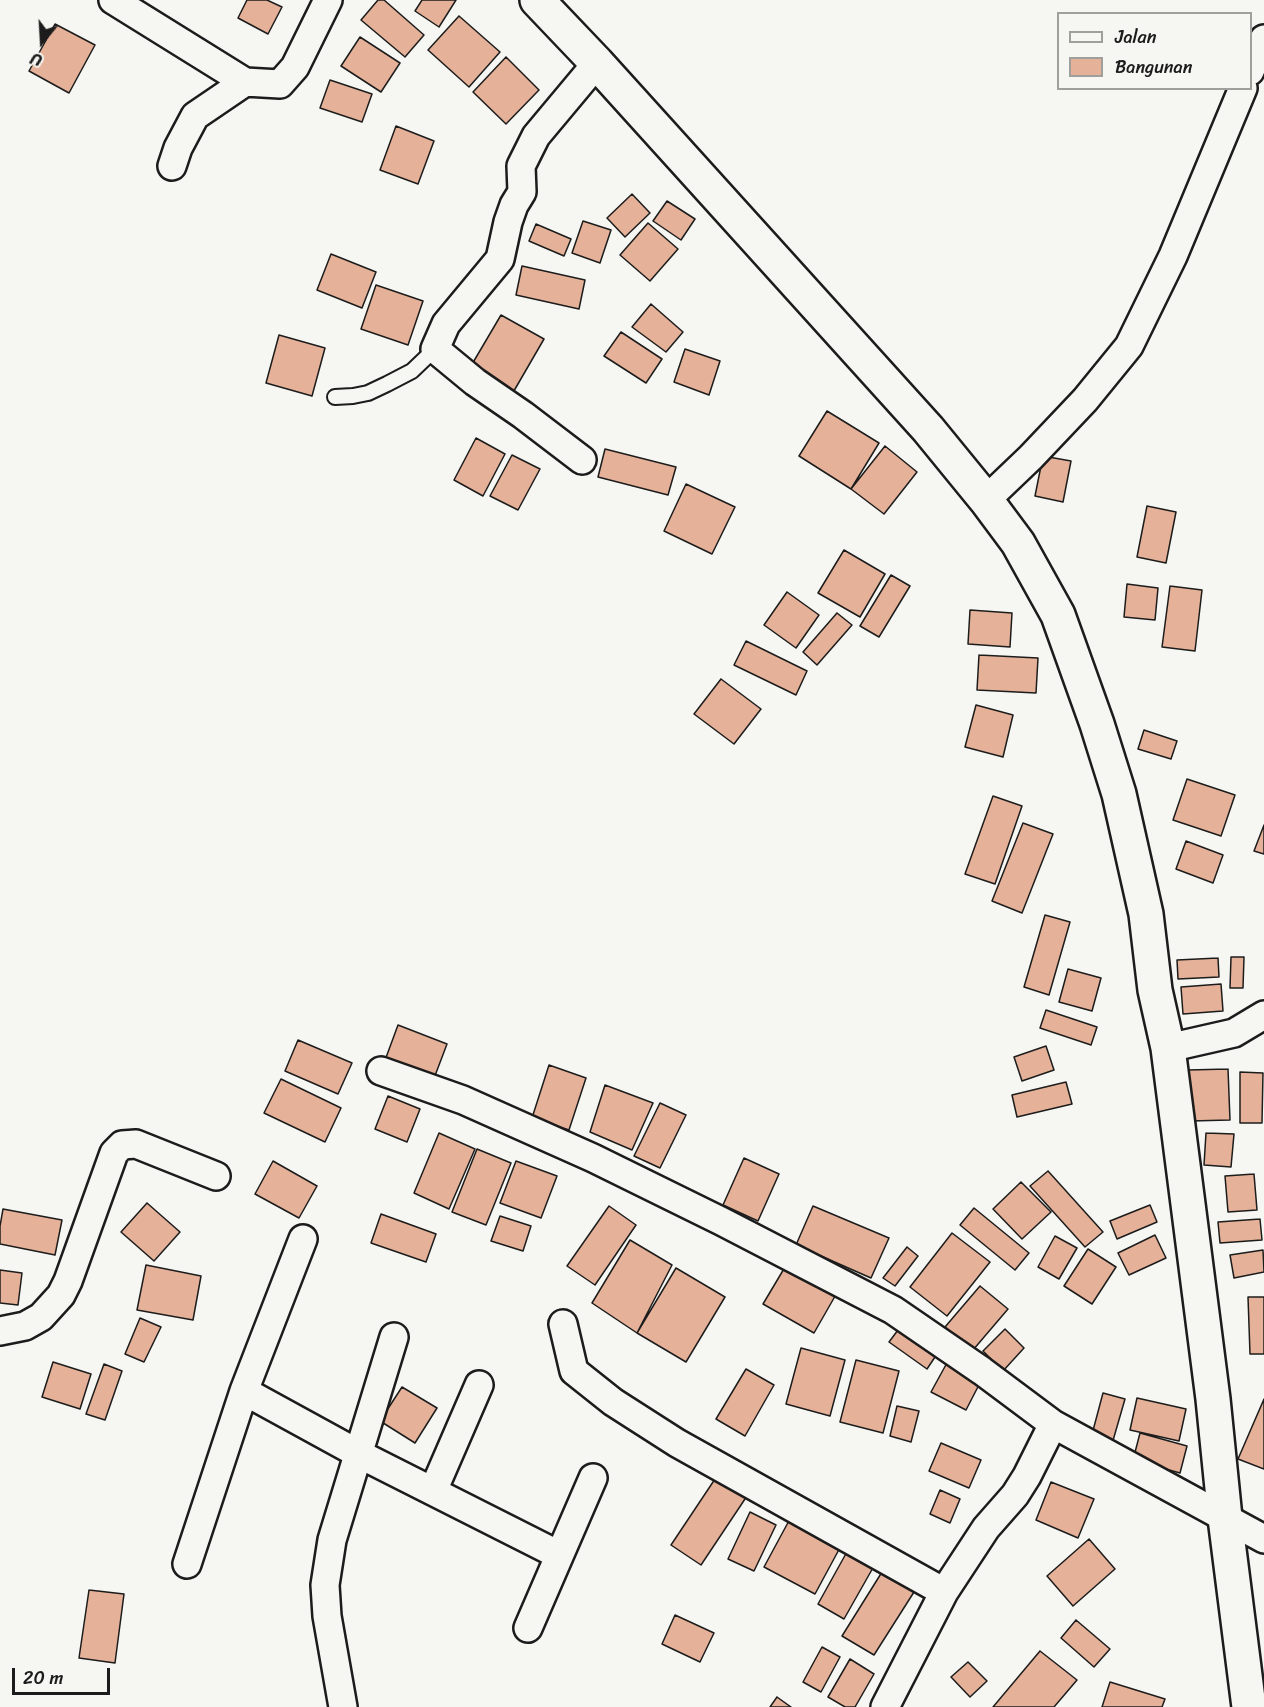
<!DOCTYPE html>
<html>
<head>
<meta charset="utf-8">
<style>
  body { margin:0 }
  #map { position:relative; width:1264px; height:1707px; overflow:hidden; background:#f6f6f2; font-family:Sriracha,sans-serif }
  canvas { display:block }
  .legend { position:absolute; left:1057px; top:12px; width:195px; height:78px; box-sizing:border-box; background:#f6f6f2; border:2px solid #9f9f9c; margin:0; padding:8px 10px; list-style:none; font-size:18px; color:#1c1c1c }
  .legend li { display:flex; align-items:center; gap:12px; height:30px }
  .legend b { width:30px; border:2px solid #9f9f9c }
  .north { position:absolute; left:12px; top:12px; width:60px; height:60px; -webkit-text-stroke:4px #f6f6f2; paint-order:stroke; rotate:198deg; font-size:16px; font-weight:700; line-height:24px; text-align:center; color:#1c1c1c }
  .north::after { content:''; display:block; margin:auto; width:21px; height:27px; background:#1c1c1c; clip-path:polygon(50% 0,100% 100%,50% 72%,0 100%) }
  .scale { position:absolute; left:12px; top:1668px; width:98px; height:27px; box-sizing:border-box; border:3px solid #1c1c1c; border-top:0; padding-left:8px; font-size:18px; line-height:21px; white-space:nowrap; color:#1c1c1c; -webkit-text-stroke:4px #f6f6f2; paint-order:stroke }
</style>
</head>
<body>
<div id="map">
<canvas width="1264" height="1707"></canvas>
<ul class="legend">
<li><b style="height:8px;background:#f6f6f2"></b>Jalan</li>
<li><b style="height:16px;background:#e5b198"></b>Bangunan</li>
</ul>
<div class="north">U</div>
<div class="scale">20 m</div>
</div>
<script>
const g = document.querySelector('canvas').getContext('2d');
g.lineJoin = 'round';
function paint(path, color) { g.fillStyle = color; g.fill(path, 'evenodd'); }
const poly = rows => new Path2D(rows.map(r => 'M' + r).join(''));
function trace(path, color, width, dash) { g.strokeStyle = color; g.lineWidth = width; g.lineCap = dash ? 'butt' : 'round'; g.setLineDash(dash || []); g.stroke(path); }
const building = poly([
  [247,0,267,0,282,7,268,34,238,18,247,0],
  [378,0,384,0,424,35,405,57,361,20,378,0],
  [422,0,456,0,439,27,415,11,422,0],
  [459,16,500,52,469,87,428,50,459,16],
  [55,24,95,45,69,93,29,71,55,24],
  [360,37,400,63,381,92,341,66,360,37],
  [506,57,539,90,506,124,473,92,506,57],
  [330,80,372,94,362,122,320,108,330,80],
  [396,126,434,141,418,184,380,170,396,126],
  [632,194,650,213,625,237,607,218,632,194],
  [667,201,695,219,681,240,653,221,667,201],
  [583,221,611,230,600,263,572,253,583,221],
  [648,223,678,249,650,281,620,255,648,223],
  [536,224,571,239,564,256,529,241,536,224],
  [331,254,376,272,362,308,317,290,331,254],
  [522,266,585,280,579,309,516,295,522,266],
  [376,285,423,301,408,345,361,329,376,285],
  [651,304,683,332,666,352,632,327,651,304],
  [501,315,544,339,511,396,468,371,501,315],
  [621,332,662,359,646,383,604,356,621,332],
  [279,335,325,348,312,396,266,383,279,335],
  [685,349,720,361,709,395,674,382,685,349],
  [827,411,879,443,851,489,799,456,827,411],
  [476,438,505,454,483,496,454,480,476,438],
  [885,446,917,472,884,514,851,489,885,446],
  [605,449,676,467,668,495,598,477,605,449],
  [512,455,540,469,518,510,490,496,512,455],
  [1043,456,1071,461,1063,502,1035,496,1043,456],
  [686,484,735,507,712,554,664,531,686,484],
  [1147,506,1176,512,1166,563,1137,557,1147,506],
  [844,550,885,574,860,617,818,593,844,550],
  [891,575,910,586,879,637,860,626,891,575],
  [1127,584,1158,588,1155,620,1124,617,1127,584],
  [1170,586,1202,590,1195,651,1162,647,1170,586],
  [787,592,819,615,796,648,764,625,787,592],
  [970,610,1012,613,1010,647,968,644,970,610],
  [837,613,852,625,817,665,803,652,837,613],
  [746,641,807,671,796,695,734,665,746,641],
  [979,655,1038,658,1036,693,977,690,979,655],
  [721,679,761,709,734,744,694,714,721,679],
  [976,705,1013,715,1003,757,965,747,976,705],
  [1144,730,1177,741,1171,759,1138,749,1144,730],
  [1187,779,1235,795,1221,836,1173,820,1187,779],
  [993,796,1022,806,995,884,965,874,993,796],
  [1023,823,1053,834,1022,913,992,901,1023,823],
  [1264,825,1264,854,1254,851,1264,825],
  [1186,841,1223,855,1213,883,1176,869,1186,841],
  [1045,915,1070,922,1049,995,1024,987,1045,915],
  [1231,957,1244,957,1243,988,1230,988,1231,957],
  [1218,958,1219,977,1178,979,1177,960,1218,958],
  [1068,969,1101,978,1092,1011,1059,1002,1068,969],
  [1221,984,1223,1011,1183,1014,1181,987,1221,984],
  [1046,1010,1097,1027,1091,1045,1040,1028,1046,1010],
  [398,1025,447,1044,433,1081,384,1063,398,1025],
  [298,1040,352,1063,338,1094,285,1071,298,1040],
  [1046,1046,1054,1070,1022,1081,1014,1057,1046,1046],
  [549,1065,586,1078,569,1130,532,1118,549,1065],
  [1228,1069,1230,1120,1190,1121,1188,1070,1228,1069],
  [1240,1072,1263,1073,1262,1123,1240,1123,1240,1072],
  [281,1079,341,1108,325,1142,264,1113,281,1079],
  [1066,1082,1072,1104,1017,1117,1012,1095,1066,1082],
  [605,1085,653,1103,632,1150,590,1132,605,1085],
  [388,1096,420,1109,407,1142,375,1129,388,1096],
  [660,1103,686,1115,660,1168,634,1156,660,1103],
  [439,1133,475,1149,449,1209,414,1193,439,1133],
  [1206,1133,1234,1134,1231,1167,1204,1165,1206,1133],
  [477,1149,511,1163,486,1225,452,1212,477,1149],
  [744,1158,779,1174,758,1221,723,1205,744,1158],
  [273,1161,317,1186,299,1218,255,1194,273,1161],
  [516,1161,557,1176,541,1218,500,1203,516,1161],
  [1048,1171,1103,1232,1085,1247,1030,1186,1048,1171],
  [1254,1174,1257,1210,1228,1212,1225,1176,1254,1174],
  [1021,1182,1051,1212,1022,1239,993,1209,1021,1182],
  [147,1203,180,1232,154,1261,121,1232,147,1203],
  [1150,1205,1157,1222,1117,1239,1110,1221,1150,1205],
  [609,1206,636,1225,595,1285,567,1266,609,1206],
  [813,1206,889,1238,871,1278,796,1245,813,1206],
  [974,1208,1029,1253,1015,1270,960,1225,974,1208],
  [3,1209,62,1220,55,1255,0,1244,0,1226,3,1209],
  [381,1214,436,1234,426,1262,371,1243,381,1214],
  [500,1216,531,1226,523,1251,491,1241,500,1216],
  [1260,1219,1262,1240,1220,1243,1218,1222,1260,1219],
  [952,1233,990,1262,947,1316,910,1287,952,1233],
  [1155,1235,1166,1258,1129,1275,1118,1253,1155,1235],
  [1055,1236,1077,1248,1059,1279,1038,1267,1055,1236],
  [630,1240,672,1265,637,1333,592,1303,630,1240],
  [907,1247,918,1256,895,1286,883,1278,907,1247],
  [1088,1249,1116,1267,1092,1304,1064,1286,1088,1249],
  [1263,1250,1264,1272,1234,1278,1230,1255,1263,1250],
  [788,1262,838,1291,814,1333,763,1304,788,1262],
  [146,1265,201,1276,193,1320,137,1310,146,1265],
  [676,1268,725,1297,686,1362,637,1333,676,1268],
  [0,1270,22,1273,18,1305,0,1303,0,1270],
  [980,1286,1008,1309,973,1350,945,1327,980,1286],
  [1248,1297,1264,1297,1264,1354,1250,1354,1248,1297],
  [140,1318,161,1327,144,1362,125,1354,140,1318],
  [1005,1329,1024,1348,1003,1371,983,1351,1005,1329],
  [898,1330,935,1357,927,1369,889,1342,898,1330],
  [801,1348,845,1360,830,1416,786,1404,801,1348],
  [856,1360,899,1371,883,1433,840,1422,856,1360],
  [948,1361,982,1379,966,1410,931,1392,948,1361],
  [53,1362,91,1374,80,1409,42,1397,53,1362],
  [104,1364,122,1371,105,1420,86,1414,104,1364],
  [746,1369,774,1385,745,1436,716,1419,746,1369],
  [402,1387,437,1408,415,1443,380,1421,402,1387],
  [1103,1393,1125,1399,1112,1444,1091,1438,1103,1393],
  [1137,1398,1186,1409,1179,1441,1130,1430,1137,1398],
  [1264,1399,1264,1469,1238,1459,1264,1399],
  [897,1406,919,1411,911,1442,890,1436,897,1406],
  [1140,1433,1187,1446,1180,1473,1133,1460,1140,1433],
  [941,1443,981,1460,969,1488,929,1471,941,1443],
  [717,1476,747,1496,701,1565,671,1545,717,1476],
  [1051,1482,1094,1499,1078,1538,1036,1520,1051,1482],
  [940,1490,960,1499,950,1523,930,1514,940,1490],
  [750,1512,776,1525,754,1571,728,1559,750,1512],
  [791,1517,842,1544,815,1594,764,1567,791,1517],
  [1089,1539,1115,1569,1073,1606,1047,1576,1089,1539],
  [848,1550,874,1566,844,1619,818,1604,848,1550],
  [882,1572,914,1592,874,1655,842,1636,882,1572],
  [89,1590,124,1594,115,1663,79,1658,89,1590],
  [675,1615,714,1633,700,1662,662,1644,675,1615],
  [1076,1620,1110,1649,1094,1667,1061,1638,1076,1620],
  [822,1647,840,1657,821,1692,803,1682,822,1647],
  [1040,1651,1077,1680,1054,1707,993,1707,1040,1651],
  [850,1659,874,1674,855,1707,845,1707,828,1697,850,1659],
  [968,1662,987,1681,970,1697,951,1677,968,1662],
  [1110,1682,1165,1699,1162,1707,1102,1707,1110,1682],
  [777,1697,791,1707,770,1707,777,1697]
]);
paint(building, '#e5b198');
trace(building, '#1c1c1c', 1.5);
const lane = poly([
  [335,397,353,396,368,393,387,384,412,371,435,349]
]);
const street = poly([
  [113,0,245,82],
  [1250,71,1264,39],
  [172,166,178,148,195,116,245,82,280,84,295,67,328,0],
  [582,460,523,415,475,382,435,349,446,324,500,259,508,222,514,205,522,192,521,166,536,136,597,63],
  [986,500,1031,457,1085,400,1129,346,1173,256,1243,88],
  [1168,1048,1234,1033,1264,1015],
  [381,1071,463,1100,593,1158,721,1221,893,1310,982,1371,1053,1424,1264,1539],
  [563,1324,574,1371,613,1402,677,1443,944,1592],
  [0,1331,25,1326,41,1317,61,1295,68,1281,114,1153,122,1145,136,1144,216,1176],
  [244,1391,359,1454,559,1555],
  [433,1491,479,1385],
  [187,1564,244,1391,303,1239],
  [528,1628,593,1478],
  [343,1707,327,1616,325,1585,332,1540,394,1337],
  [885,1707,944,1592,986,1528,1015,1495,1027,1476,1053,1424]
]);
const secondary = poly([
  [537,0,597,63,928,429,986,500,1018,543,1058,615,1097,724,1119,794,1146,914,1155,990,1168,1048,1213,1399,1225,1518,1249,1707]
]);
trace(lane, '#1c1c1c', 18);
trace(street, '#1c1c1c', 32);
trace(secondary, '#1c1c1c', 38);
trace(lane, '#f6f6f2', 14);
trace(street, '#f6f6f2', 27);
trace(secondary, '#f6f6f2', 33);
</script>
</body>
</html>
